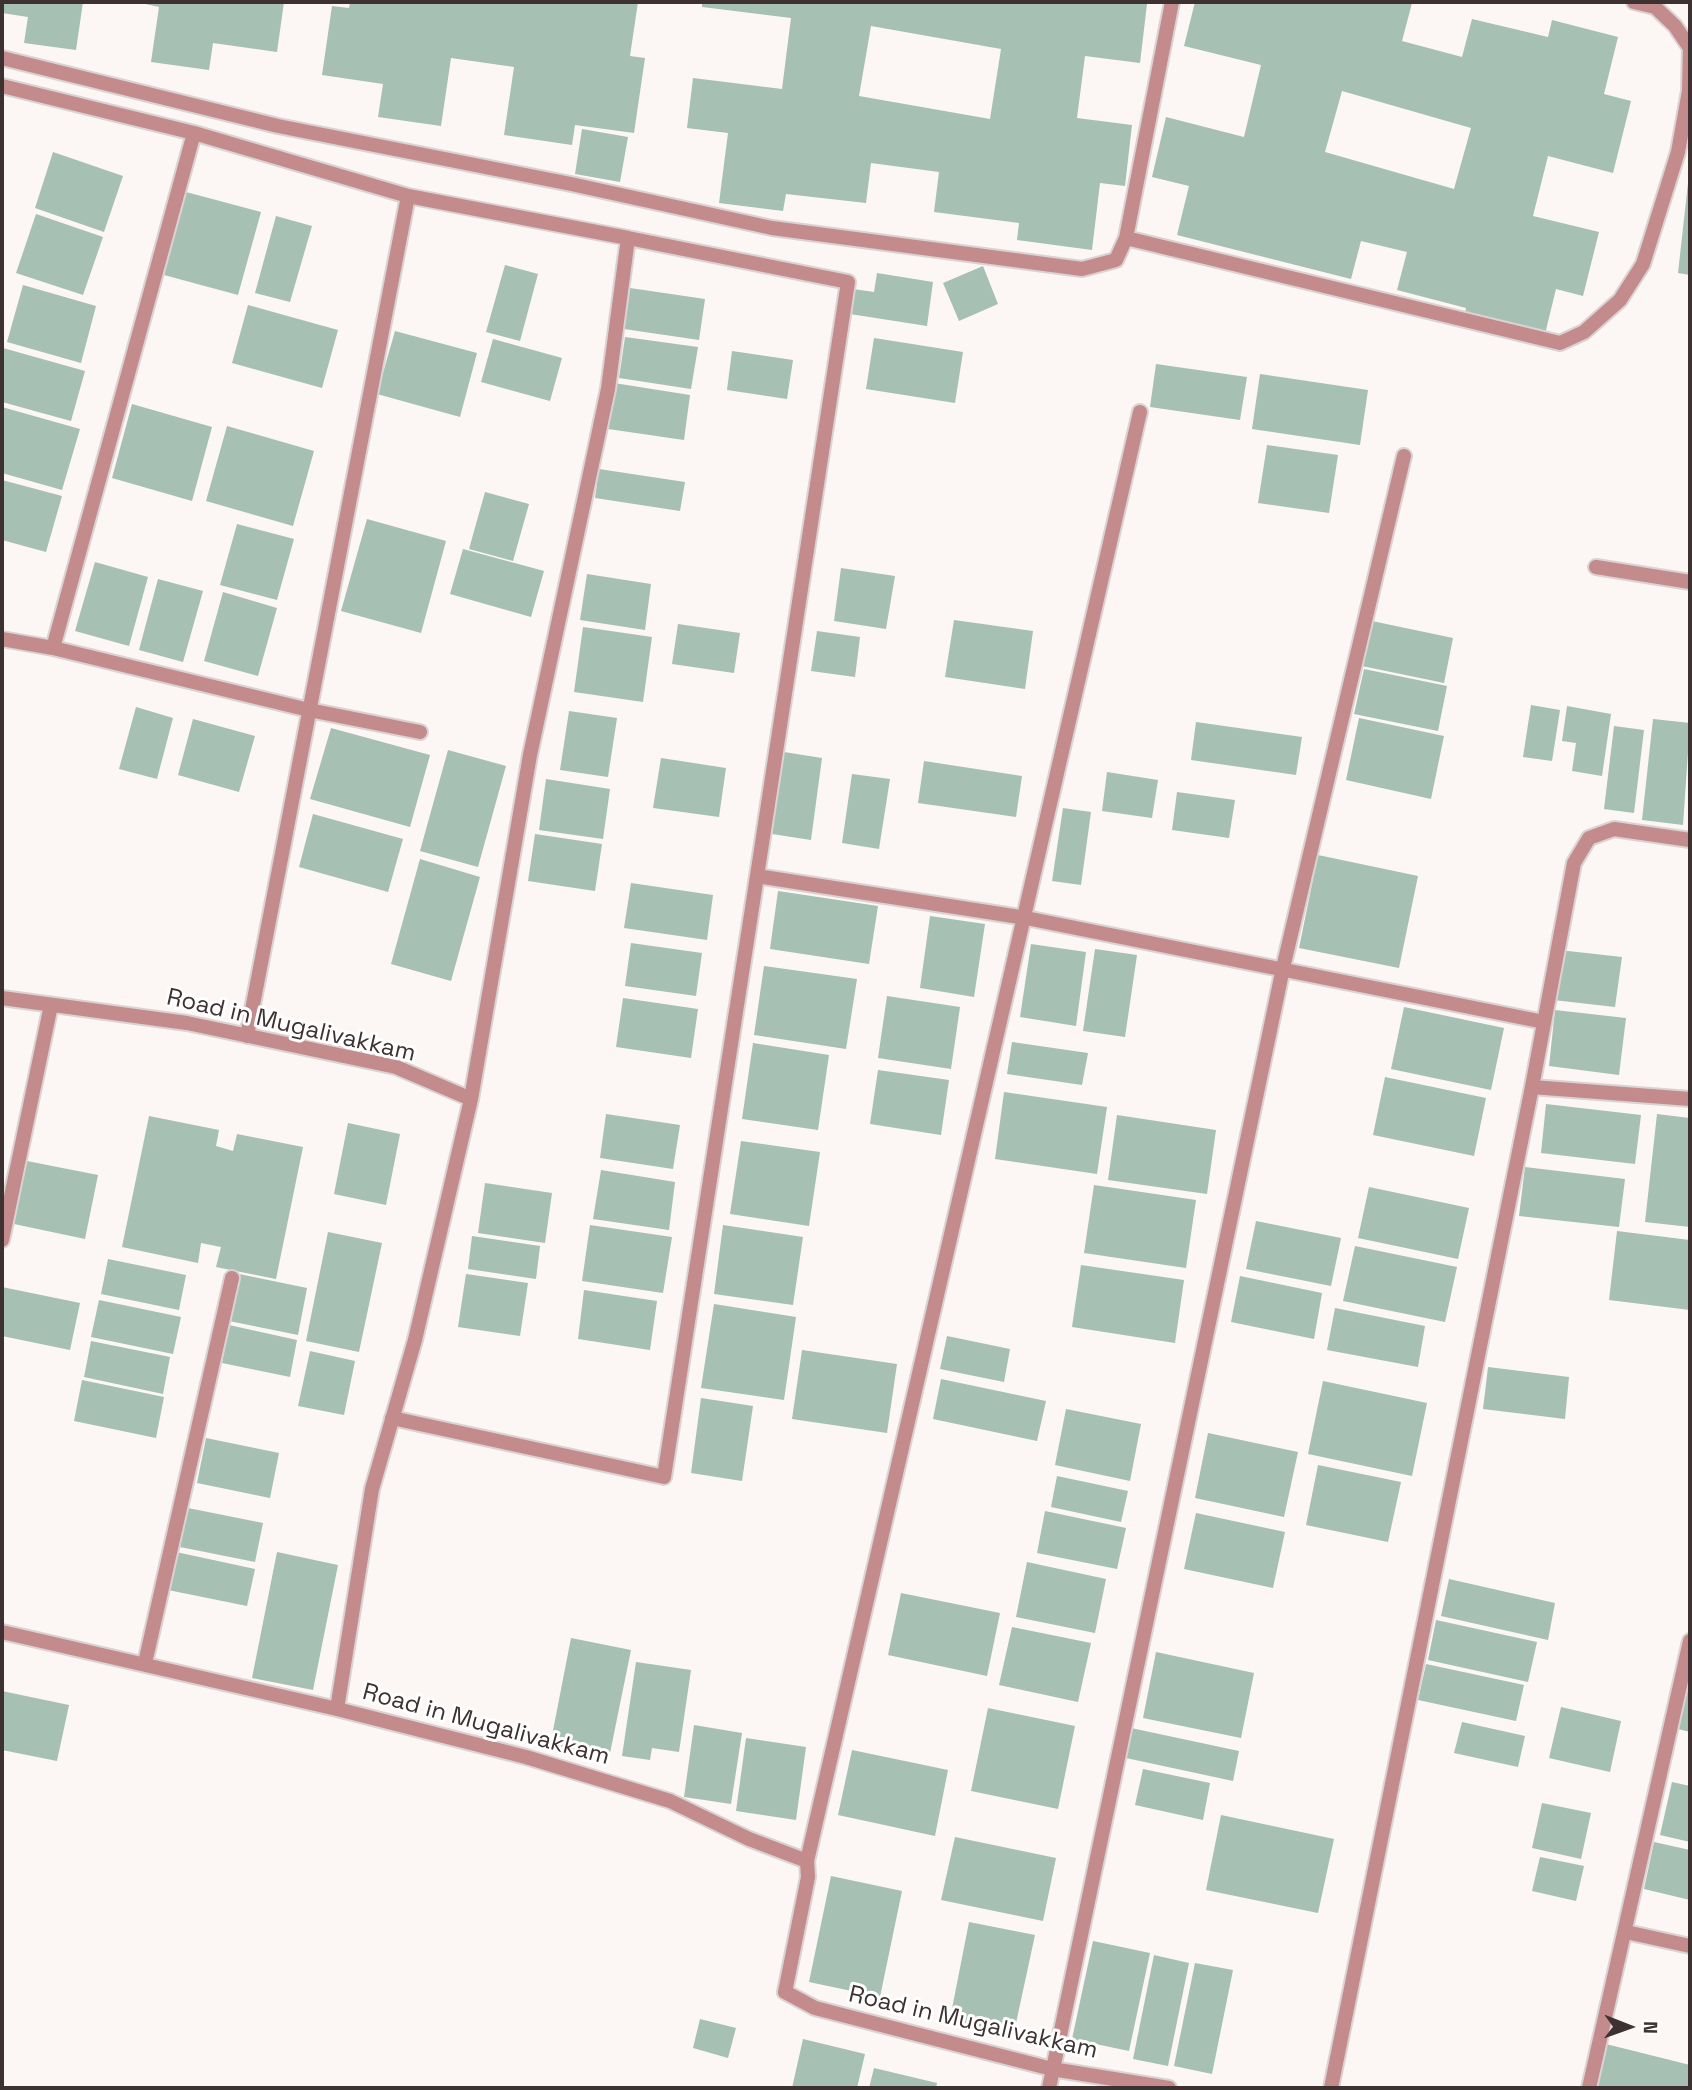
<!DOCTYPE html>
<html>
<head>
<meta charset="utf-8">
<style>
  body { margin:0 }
  #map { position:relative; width:1692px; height:2090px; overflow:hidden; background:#fcf6f5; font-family:"Space Grotesk",sans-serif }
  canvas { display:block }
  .frame { position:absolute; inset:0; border:4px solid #3d3131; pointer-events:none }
  .north { position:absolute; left:1594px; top:1992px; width:70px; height:70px; -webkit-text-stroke:5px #fff; paint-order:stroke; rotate:91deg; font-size:19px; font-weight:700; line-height:28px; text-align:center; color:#3d3131 }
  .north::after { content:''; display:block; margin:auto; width:24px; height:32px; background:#3d3131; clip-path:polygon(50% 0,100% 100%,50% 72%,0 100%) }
</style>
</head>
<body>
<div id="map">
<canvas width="1692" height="2090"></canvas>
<div class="frame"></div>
<div class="north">N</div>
</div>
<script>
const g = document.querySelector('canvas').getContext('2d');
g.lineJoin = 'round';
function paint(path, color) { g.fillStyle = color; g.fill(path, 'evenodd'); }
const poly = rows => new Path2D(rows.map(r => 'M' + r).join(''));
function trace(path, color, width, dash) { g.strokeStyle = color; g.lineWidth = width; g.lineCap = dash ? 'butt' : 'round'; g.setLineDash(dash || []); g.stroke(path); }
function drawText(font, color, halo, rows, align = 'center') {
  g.font = font + ' "Space Grotesk",sans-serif'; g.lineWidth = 6; g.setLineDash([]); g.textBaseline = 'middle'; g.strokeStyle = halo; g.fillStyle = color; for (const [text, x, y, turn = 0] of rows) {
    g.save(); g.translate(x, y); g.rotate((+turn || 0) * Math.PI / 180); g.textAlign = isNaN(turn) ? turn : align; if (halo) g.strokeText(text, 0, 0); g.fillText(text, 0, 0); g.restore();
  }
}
paint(poly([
  [2,2,83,2,76,50,24,43,28,17,2,13],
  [136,2,284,2,277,52,213,43,209,70,151,62,159,7],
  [350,2,638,2,630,56,645,58,634,133,575,125,572,145,504,135,514,67,451,58,441,126,378,117,383,84,322,75,332,6,349,8],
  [702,2,1147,4,1140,63,1085,56,1077,118,1132,125,1125,186,1100,183,1092,250,1017,240,1019,223,934,212,939,172,871,163,866,203,786,194,783,211,719,203,728,133,687,128,693,78,782,89,791,18,702,7],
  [871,26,1001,49,990,119,859,96],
  [1195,2,1406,2,1412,3,1402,41,1462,57,1472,19,1548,37,1552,20,1618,37,1604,94,1631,101,1613,173,1548,156,1533,216,1599,232,1583,296,1556,289,1545,334,1465,314,1466,308,1397,290,1407,252,1361,241,1351,279,1177,235,1189,186,1152,177,1166,117,1244,137,1261,65,1184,46],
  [1342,91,1471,128,1454,189,1325,152],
  [582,129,628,137,620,182,575,174],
  [53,152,123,176,104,232,35,208],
  [1688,183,1690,183,1690,275,1678,273],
  [186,192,261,212,238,295,164,275],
  [36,214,103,237,83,295,16,273],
  [276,216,312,226,290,302,255,293],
  [505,265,538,274,520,341,486,332],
  [983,266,998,304,959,321,943,283],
  [877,273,933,282,927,326,850,314,853,289,874,292],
  [23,285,96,306,81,363,7,342],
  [630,288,705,299,699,340,624,329],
  [248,305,338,330,322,388,232,363],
  [395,331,477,353,460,417,377,394],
  [625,337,698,347,691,389,619,378],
  [874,338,963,352,955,403,866,389],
  [493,339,562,358,550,401,481,382],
  [3,348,85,371,71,421,2,402],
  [732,351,793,360,787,399,727,390],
  [1156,364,1247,377,1240,420,1150,407],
  [1260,374,1368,390,1360,445,1252,429],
  [614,383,690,395,684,440,608,429],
  [132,404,212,427,192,501,112,478],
  [2,407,80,429,62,490,2,473],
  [227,426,314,451,293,526,206,501],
  [1267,445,1338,455,1329,513,1258,503],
  [599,469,685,482,680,511,595,498],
  [2,480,62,496,46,552,2,540],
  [485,492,529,504,513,561,469,549],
  [367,519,446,541,421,633,341,611],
  [237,524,294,539,277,600,220,585],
  [463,549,544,571,531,617,450,594],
  [95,562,148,577,129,646,75,631],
  [841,568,895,576,886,629,834,621],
  [587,574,651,584,645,630,580,620],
  [158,579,203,591,183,662,139,650],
  [223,592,277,608,258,676,204,661],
  [954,620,1033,631,1025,689,945,677],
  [1372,621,1453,638,1444,683,1362,666],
  [678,624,740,633,734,673,672,664],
  [583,627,652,637,643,702,574,692],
  [817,631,860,637,855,677,811,671],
  [1364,669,1447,686,1438,731,1354,714],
  [1531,705,1560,710,1552,761,1523,757],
  [1567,706,1611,714,1602,776,1572,771,1576,743,1562,741],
  [136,707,173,718,157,779,119,769],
  [569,711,617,718,608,777,560,770],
  [1359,718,1444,736,1431,799,1346,780],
  [193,719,255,736,239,792,178,775],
  [1653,719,1690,723,1683,825,1642,820],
  [1196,722,1302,737,1296,775,1191,760],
  [1614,726,1644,730,1634,813,1604,809],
  [331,728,430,755,410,827,310,799],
  [448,750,506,766,478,867,420,851],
  [784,752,822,758,811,840,772,834],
  [661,758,726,768,719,817,653,808],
  [924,761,1022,776,1016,817,918,803],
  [1107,772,1158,780,1152,818,1102,811],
  [852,774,890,779,879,849,842,843],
  [546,779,610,789,603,839,539,830],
  [1177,792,1235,800,1229,838,1172,830],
  [1063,808,1091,812,1081,885,1052,881],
  [313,814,403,839,388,892,299,867],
  [535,834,602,844,595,891,528,881],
  [1318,855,1418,876,1399,968,1299,948],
  [420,859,480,877,451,981,391,964],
  [631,883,713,895,707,940,624,928],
  [778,891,878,906,869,964,770,949],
  [930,916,985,924,974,997,920,988],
  [631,943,702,953,696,996,625,986],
  [1031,944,1086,952,1076,1026,1020,1017],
  [1095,949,1137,955,1125,1037,1083,1031],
  [1559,950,1622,957,1615,1007,1553,1000],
  [764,966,857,979,846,1049,754,1035],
  [887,996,960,1007,951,1069,878,1058],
  [623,998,698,1009,691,1058,616,1047],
  [1404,1007,1504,1028,1491,1090,1391,1069],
  [1555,1010,1626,1018,1619,1075,1549,1066],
  [1012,1042,1088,1053,1082,1085,1007,1074],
  [753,1043,829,1055,818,1130,742,1119],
  [878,1070,949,1080,941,1135,870,1124],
  [1385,1077,1486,1098,1474,1156,1373,1135],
  [1004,1092,1107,1107,1097,1174,995,1159],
  [1546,1104,1641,1115,1635,1164,1541,1153],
  [606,1114,680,1125,673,1169,600,1158],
  [1657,1114,1690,1118,1690,1227,1645,1222],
  [1117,1115,1216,1130,1207,1194,1108,1180],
  [149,1116,219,1130,216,1146,233,1151,237,1134,303,1147,276,1279,216,1267,221,1247,201,1243,198,1263,122,1247],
  [348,1123,400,1134,386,1205,334,1194],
  [741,1141,820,1152,809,1226,730,1214],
  [27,1161,98,1175,85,1239,14,1224],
  [1525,1167,1625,1179,1619,1227,1519,1216],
  [601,1170,675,1182,669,1230,593,1219],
  [485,1183,552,1193,545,1243,478,1233],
  [1094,1185,1196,1200,1186,1268,1084,1253],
  [1369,1187,1469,1208,1458,1259,1358,1238],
  [1256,1221,1341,1238,1331,1286,1246,1269],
  [590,1225,672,1237,663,1293,582,1281],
  [723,1225,803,1237,793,1305,714,1294],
  [1617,1231,1690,1240,1690,1310,1609,1300],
  [328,1232,382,1243,359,1352,306,1341],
  [472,1236,540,1246,536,1279,468,1269],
  [1355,1246,1457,1267,1445,1322,1343,1301],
  [108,1259,186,1275,179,1310,101,1294],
  [1081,1265,1184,1280,1175,1343,1072,1327],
  [239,1274,307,1288,298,1335,229,1321],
  [466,1274,528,1283,520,1336,458,1327],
  [1240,1276,1322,1293,1314,1339,1231,1322],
  [2,1287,80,1303,70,1350,2,1336],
  [584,1290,657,1301,650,1350,578,1339],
  [99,1300,181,1317,173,1354,91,1337],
  [714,1304,796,1317,784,1400,701,1388],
  [1335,1308,1425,1326,1418,1367,1327,1350],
  [229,1325,297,1340,290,1377,222,1363],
  [947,1336,1010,1349,1004,1382,940,1369],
  [91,1341,170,1357,163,1394,84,1377],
  [802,1350,897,1364,887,1433,792,1419],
  [310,1351,355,1361,344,1415,298,1406],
  [1488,1367,1569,1377,1565,1419,1483,1409],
  [941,1379,1046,1401,1037,1441,933,1419],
  [82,1380,164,1397,156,1438,74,1421],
  [1323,1381,1427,1403,1412,1476,1308,1454],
  [701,1398,753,1406,742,1481,691,1473],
  [1066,1409,1141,1424,1130,1481,1055,1465],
  [1208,1433,1298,1452,1284,1517,1195,1498],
  [206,1438,279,1453,270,1498,197,1483],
  [1318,1465,1401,1482,1388,1542,1306,1525],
  [1057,1476,1128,1491,1121,1522,1051,1507],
  [188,1508,263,1523,255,1562,180,1547],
  [1045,1511,1126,1528,1117,1569,1037,1553],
  [1196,1513,1285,1532,1273,1588,1184,1569],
  [176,1552,255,1569,247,1606,168,1590],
  [277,1552,338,1565,313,1690,252,1678],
  [1027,1562,1106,1579,1095,1633,1016,1617],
  [1449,1579,1555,1603,1548,1640,1441,1616],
  [901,1593,1000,1613,987,1676,888,1655],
  [1436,1620,1537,1642,1528,1682,1428,1660],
  [1012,1627,1091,1643,1078,1702,999,1685],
  [571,1638,631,1650,608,1763,549,1751],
  [1156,1652,1254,1673,1241,1738,1143,1718],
  [636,1662,691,1670,679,1752,652,1748,650,1760,622,1756],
  [1426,1664,1524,1685,1516,1721,1418,1700],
  [1683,1690,1690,1692,1690,1732,1674,1728],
  [2,1691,69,1705,57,1761,2,1750],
  [1561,1707,1621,1721,1610,1772,1549,1758],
  [988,1708,1075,1726,1058,1809,971,1791],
  [1462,1722,1525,1736,1518,1767,1454,1753],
  [694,1725,742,1733,731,1804,684,1797],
  [1131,1728,1239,1751,1233,1781,1126,1758],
  [746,1738,806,1747,796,1820,736,1811],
  [852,1750,948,1770,935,1836,838,1815],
  [1143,1769,1210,1783,1203,1820,1135,1805],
  [1672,1782,1690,1786,1690,1842,1660,1835],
  [1542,1803,1591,1813,1581,1859,1532,1848],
  [1221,1815,1334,1839,1318,1913,1206,1890],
  [955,1837,1056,1858,1043,1921,941,1900],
  [1654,1842,1690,1850,1690,1900,1644,1889],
  [1540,1857,1584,1866,1576,1901,1532,1891],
  [831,1876,902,1891,880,1997,809,1982],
  [969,1922,1035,1935,1013,2037,949,2024],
  [1093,1941,1150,1953,1129,2051,1072,2039],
  [1154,1955,1189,1963,1168,2066,1133,2059],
  [1195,1963,1233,1970,1212,2074,1174,2066],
  [700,2019,736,2028,728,2058,693,2048],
  [803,2039,865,2054,857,2088,792,2088],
  [1602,2043,1690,2065,1690,2088,1591,2088],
  [874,2068,937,2083,936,2088,869,2088]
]), '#a6c0b3');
const street = poly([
  [1172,2,1126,238,1560,343,1584,332,1620,300,1643,264,1678,152,1689,91,1690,48,1675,26,1655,7,1634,2],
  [2,58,278,126,571,184,772,228,1082,269,1116,260,1126,238],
  [2,86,194,133,408,196,247,1036],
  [408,196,628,238,608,389,530,755,471,1099],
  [628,238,848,282,757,876,1026,918,1544,1022],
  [1596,567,1690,582],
  [2,639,53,648,309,710,420,732],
  [53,648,194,133],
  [2,998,187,1023,396,1067,471,1099,415,1340,372,1489,337,1709,526,1757,670,1801,749,1839,807,1861,808,1877,785,1992,815,2008,1052,2069,1169,2088],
  [1532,1087,1690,1099],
  [2,1240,51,1005],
  [392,1418,664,1477,757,876],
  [2,1632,337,1709],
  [145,1663,232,1278],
  [807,1861,1140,412],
  [1626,1932,1690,1946],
  [1049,2088,1283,968,1404,456],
  [1331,2088,1532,1087,1574,863,1589,838,1614,829,1690,840],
  [1589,2088,1690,1641]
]);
trace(street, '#dad3d2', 18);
trace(street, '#c38b8b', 14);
drawText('24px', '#3d3131', '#fff', [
  ["Road in Mugalivakkam",291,1026,13],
  ["Road in Mugalivakkam",486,1725,15],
  ["Road in Mugalivakkam",973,2023,13]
]);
</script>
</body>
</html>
